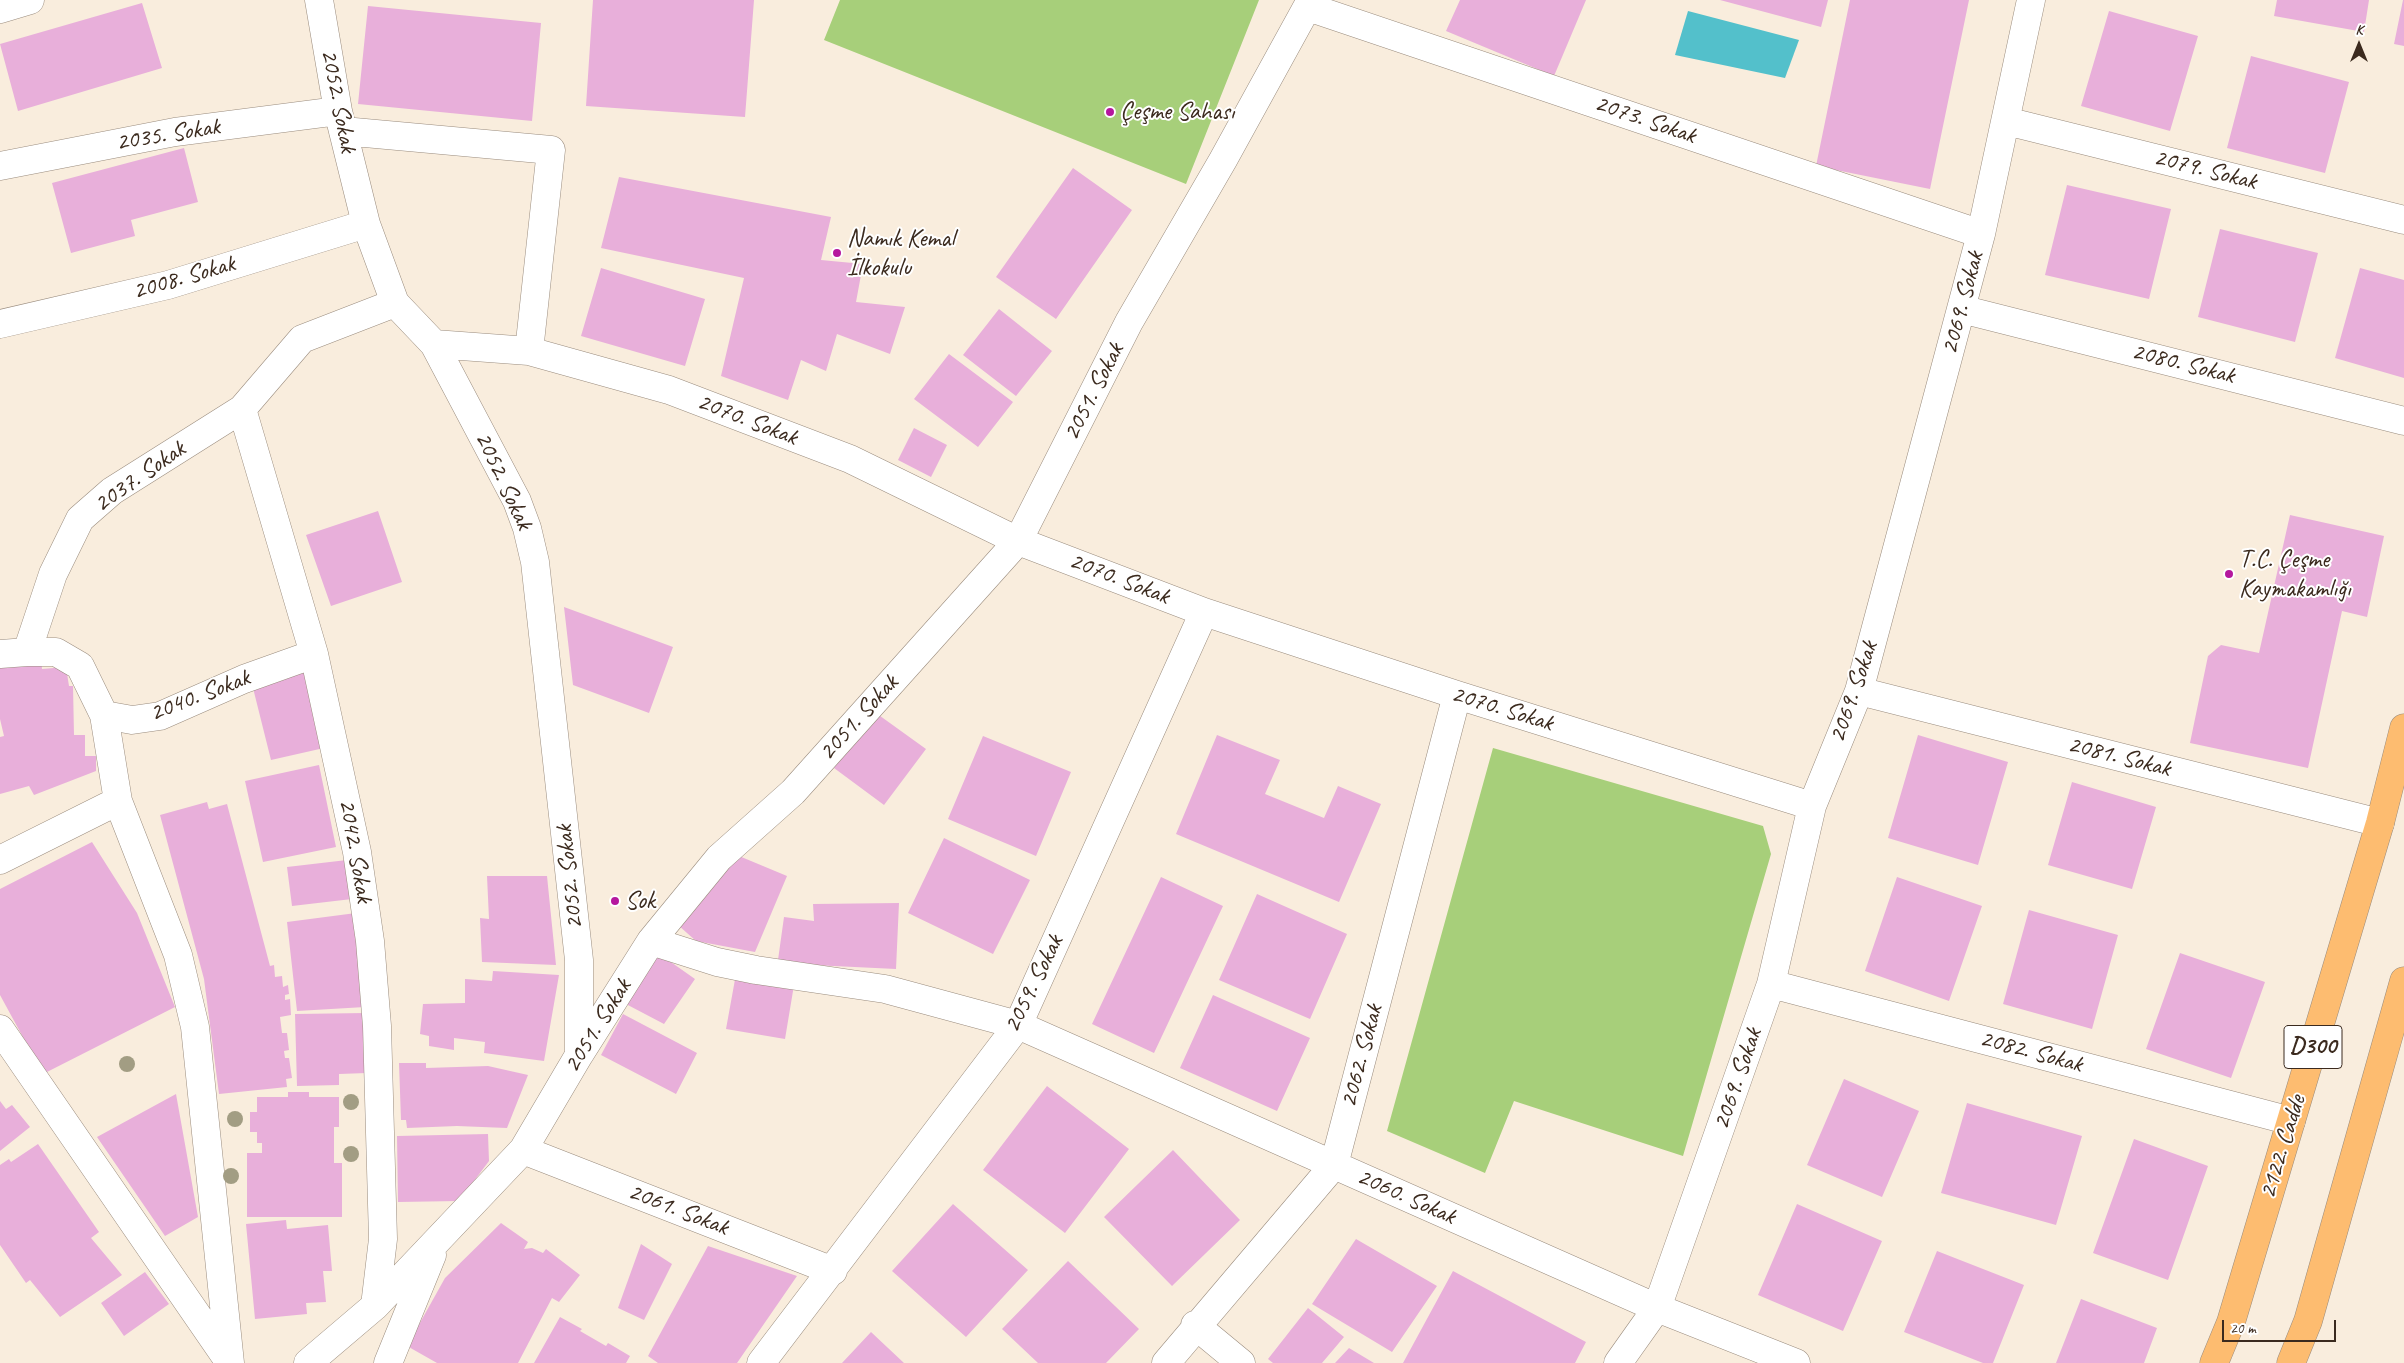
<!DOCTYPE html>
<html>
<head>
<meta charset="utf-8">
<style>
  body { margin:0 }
  #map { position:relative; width:2404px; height:1363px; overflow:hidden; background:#f9eddd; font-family:Caveat,sans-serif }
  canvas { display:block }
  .north { position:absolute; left:2334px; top:20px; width:50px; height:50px; -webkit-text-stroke:4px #fff; paint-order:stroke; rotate:0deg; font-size:14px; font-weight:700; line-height:20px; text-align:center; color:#3b2a1e }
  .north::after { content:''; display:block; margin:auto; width:18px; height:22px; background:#3b2a1e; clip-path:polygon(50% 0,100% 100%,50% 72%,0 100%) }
  .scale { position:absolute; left:2222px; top:1320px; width:114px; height:22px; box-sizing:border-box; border:2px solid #3b2a1e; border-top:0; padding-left:6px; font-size:15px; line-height:18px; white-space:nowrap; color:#3b2a1e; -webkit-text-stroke:4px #fff; paint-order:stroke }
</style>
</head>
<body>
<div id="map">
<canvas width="2404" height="1363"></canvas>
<div class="north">K</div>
<div class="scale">20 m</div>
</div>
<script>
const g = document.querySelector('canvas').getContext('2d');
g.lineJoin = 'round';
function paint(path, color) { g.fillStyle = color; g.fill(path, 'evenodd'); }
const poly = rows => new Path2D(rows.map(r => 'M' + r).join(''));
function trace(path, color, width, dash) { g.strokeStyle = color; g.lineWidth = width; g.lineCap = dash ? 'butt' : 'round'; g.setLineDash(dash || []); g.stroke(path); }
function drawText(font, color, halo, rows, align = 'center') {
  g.font = font + ' Caveat,sans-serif'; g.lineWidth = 4; g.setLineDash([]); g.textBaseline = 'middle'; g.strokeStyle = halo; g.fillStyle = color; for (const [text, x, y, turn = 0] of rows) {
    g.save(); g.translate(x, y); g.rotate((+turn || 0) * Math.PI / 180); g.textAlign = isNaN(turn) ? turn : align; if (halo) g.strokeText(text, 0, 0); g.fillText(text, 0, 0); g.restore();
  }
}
paint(poly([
  [840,0,1259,0,1186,184,824,40],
  [1493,748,1763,826,1771,854,1683,1156,1514,1101,1485,1173,1387,1131]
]), '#a7cf7a');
paint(poly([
  [1688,11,1799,40,1785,78,1675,55]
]), '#53c0cb');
paint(poly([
  [593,0,754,0,745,117,586,106],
  [1460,0,1586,0,1554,76,1446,31],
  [1720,0,1828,0,1821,27],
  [1850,0,1969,0,1930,189,1816,166],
  [2277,0,2369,0,2364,32,2274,16],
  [2403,0,2404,0,2404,46,2394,44],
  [142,3,162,68,18,111,0,44],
  [368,6,541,23,532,121,358,104],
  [2109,11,2198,36,2170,131,2081,106],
  [2251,56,2349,82,2325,173,2227,148],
  [184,148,198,202,131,220,135,236,71,253,52,183],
  [1073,168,1132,210,1056,319,996,277],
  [619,177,831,217,821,260,863,264,856,302,905,307,890,354,837,334,826,371,801,360,788,400,721,376,744,278,601,248],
  [2067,185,2171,209,2149,299,2045,275],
  [2220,229,2318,253,2295,342,2198,317],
  [601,268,705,299,685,366,581,336],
  [2360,268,2404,280,2404,378,2335,358],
  [999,309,1052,351,1016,396,963,355],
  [949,354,1013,402,978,447,914,399],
  [914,428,947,445,931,477,898,460],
  [378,511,402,582,331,606,306,535],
  [2290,515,2384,536,2367,617,2342,611,2308,768,2190,743,2208,656,2221,645,2259,653],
  [564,607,673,647,649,713,573,685],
  [41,657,42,669,66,667,69,686,73,686,74,735,85,735,85,756,96,756,96,771,34,795,29,786,0,794,0,737,4,736,0,719,0,659],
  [305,671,324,748,271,760,252,684],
  [876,713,926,749,884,805,834,768],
  [1217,735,1280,760,1265,794,1324,818,1338,786,1381,804,1339,902,1176,834],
  [1918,735,2008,762,1978,865,1888,838],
  [983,736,1071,772,1036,856,948,819],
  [319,765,336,847,263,862,245,781],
  [2072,782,2156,807,2132,889,2048,865],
  [207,802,209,809,227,804,270,966,274,965,275,977,282,976,283,987,288,985,289,994,285,995,285,1000,290,999,291,1015,280,1017,282,1033,287,1033,289,1050,284,1051,285,1058,289,1058,292,1078,286,1079,287,1087,219,1094,204,979,160,815],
  [944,838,1030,880,993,954,908,913],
  [92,842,137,913,175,1007,43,1074,0,995,0,889],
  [739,856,787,876,755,952,696,941,678,925],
  [347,860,352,899,292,906,287,867],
  [487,876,547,876,556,965,482,962,480,918,489,919],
  [1161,877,1223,906,1154,1053,1092,1024],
  [1897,877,1982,906,1949,1001,1865,971],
  [1257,894,1347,934,1310,1019,1219,980],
  [899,903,896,969,813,965,778,960,784,917,814,921,813,904],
  [2029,910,2118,935,2092,1029,2003,1004],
  [356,913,365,1007,297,1011,287,922],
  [658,953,695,979,664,1024,624,1003],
  [2180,953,2265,982,2231,1078,2146,1049],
  [493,971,559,975,544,1061,484,1053,485,1042,454,1038,454,1050,429,1046,429,1036,420,1034,423,1004,465,1003,465,979,492,981],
  [736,974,794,985,785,1039,726,1029],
  [1213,995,1310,1038,1277,1111,1180,1068],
  [366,1013,367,1073,339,1074,339,1085,297,1086,295,1014],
  [623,1014,697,1053,676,1094,601,1055],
  [399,1063,426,1063,426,1068,488,1066,528,1075,507,1128,457,1126,407,1128,406,1120,401,1120],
  [1844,1079,1919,1111,1882,1197,1807,1165],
  [1047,1086,1129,1149,1065,1233,983,1170],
  [288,1092,309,1092,309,1097,339,1097,339,1127,334,1127,334,1163,342,1163,342,1217,247,1217,247,1153,262,1153,262,1143,257,1143,257,1132,250,1132,250,1112,257,1112,257,1097,288,1097],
  [176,1094,198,1217,165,1236,97,1137],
  [0,1101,6,1109,12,1105,30,1127,0,1151],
  [1967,1103,2082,1136,2056,1225,1941,1193],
  [488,1134,489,1161,459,1201,398,1202,397,1136],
  [2134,1139,2208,1166,2168,1280,2093,1253],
  [38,1144,99,1232,91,1238,122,1275,60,1317,30,1280,26,1283,0,1245,0,1165,9,1159,11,1162],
  [1173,1150,1240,1220,1172,1286,1104,1217],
  [953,1204,1028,1270,966,1337,892,1271],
  [1797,1204,1882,1241,1843,1331,1758,1295],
  [286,1220,287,1229,328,1225,332,1271,323,1271,326,1302,306,1303,307,1314,255,1319,246,1224],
  [501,1223,528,1242,524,1249,532,1248,543,1253,546,1249,580,1275,559,1302,552,1298,518,1363,437,1363,407,1346,445,1278],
  [1356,1239,1437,1286,1392,1352,1312,1304],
  [641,1244,672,1264,644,1320,618,1308],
  [708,1246,797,1276,737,1363,658,1363,648,1356],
  [1937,1251,2024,1285,1993,1363,1983,1363,1904,1332],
  [1068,1261,1139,1329,1106,1363,1038,1363,1002,1329],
  [1453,1271,1586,1342,1575,1363,1403,1363],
  [145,1272,169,1304,124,1336,101,1303],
  [2081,1299,2157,1328,2144,1363,2056,1363],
  [1308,1308,1344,1337,1322,1363,1273,1363,1268,1359],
  [560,1317,582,1329,580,1331,606,1346,608,1343,630,1356,626,1363,534,1363],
  [871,1332,904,1363,842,1363],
  [1349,1348,1374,1363,1335,1363]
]), '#e8afda');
const minor = poly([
  [319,0,338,111,366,224,395,303,434,344,517,501,527,528,535,562,579,960,579,1054],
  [1308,7,1981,234],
  [0,9,30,0],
  [2006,121,2404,220],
  [343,131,551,150,529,351],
  [0,166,175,132,338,111],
  [1961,309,2404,421],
  [0,324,168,285,366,224],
  [434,344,529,351,669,390,850,459,1018,541,1204,612,1457,695,1812,806],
  [242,409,314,654,357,852,370,941,377,1026,383,1239,375,1306],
  [27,652,56,652,80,666,104,715,118,801,178,955,195,1027,230,1363],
  [0,654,27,652,53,574,80,519,112,491,242,409,302,339,395,303],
  [1859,691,2380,823],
  [104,715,132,720,160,716,244,679,314,654],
  [0,860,118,801],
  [651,941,717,962,756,970,885,989,1018,1025,1657,1308,1796,1363],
  [1771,984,2291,1121],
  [0,1029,228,1360],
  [523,1150,833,1271],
  [1195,1325,1241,1363],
  [308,1363,375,1306,523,1150,579,1055,651,941,719,858,793,792,1018,541,1129,322,1223,160,1311,0],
  [388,1363,432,1255],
  [761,1363,1018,1025,1204,612],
  [1166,1363,1334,1165,1457,695],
  [1618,1363,1657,1308,1771,984,1812,806,1859,691,1981,234,2031,0]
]);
const highway = poly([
  [2214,1363,2231,1322,2380,823,2404,728],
  [2291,1363,2308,1321,2404,981]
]);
trace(minor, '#9a8c7e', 29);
trace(highway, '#9a8c7e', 29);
trace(minor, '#fff', 28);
trace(highway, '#fdbc70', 28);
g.fillStyle = '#a29d83';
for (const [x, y] of [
  [127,1064],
  [351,1102],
  [235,1119],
  [351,1154],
  [231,1176]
]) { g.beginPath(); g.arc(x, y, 8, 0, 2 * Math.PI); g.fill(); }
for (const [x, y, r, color] of [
  [1110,112,5,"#b5179e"],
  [837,253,5,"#b5179e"],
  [2229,574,5,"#b5179e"],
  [615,901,5,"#b5179e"]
]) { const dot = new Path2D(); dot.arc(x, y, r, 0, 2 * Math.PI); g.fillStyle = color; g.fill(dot); trace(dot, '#fff', 2); }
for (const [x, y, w] of [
  [2313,1047,58]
]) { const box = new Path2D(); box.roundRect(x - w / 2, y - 21.5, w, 43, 4); g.fillStyle = '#fff'; g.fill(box); trace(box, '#3b2a1e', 1); }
drawText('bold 24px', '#3b2a1e', null, [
  ["D300",2313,1047]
]);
drawText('25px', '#3b2a1e', '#fff', [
  ["2052. Sokak",338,101,79],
  ["2073. Sokak",1645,120,19],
  ["2035. Sokak",168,135,-9],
  ["2079. Sokak",2205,170,14],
  ["2008. Sokak",184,278,-16],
  ["2069. Sokak",1963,303,-75],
  ["2080. Sokak",2183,364,14],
  ["2051. Sokak",1094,392,-63],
  ["2070. Sokak",747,420,21],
  ["2037. Sokak",140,477,-35],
  ["2052. Sokak",503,481,65],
  ["2070. Sokak",1119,579,21],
  ["2069. Sokak",1854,692,-71],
  ["2040. Sokak",200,696,-21],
  ["2070. Sokak",1502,709,17],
  ["2051. Sokak",859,718,-48],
  ["2081. Sokak",2119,757,14],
  ["2042. Sokak",355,851,80],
  ["2052. Sokak",570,877,-96],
  ["2059. Sokak",1034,984,-64],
  ["2051. Sokak",598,1026,-58],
  ["2082. Sokak",2031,1052,15],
  ["2062. Sokak",1362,1056,-75],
  ["2069. Sokak",1738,1079,-71],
  ["2122. Cadde",2283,1147,-73],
  ["2060. Sokak",1406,1197,24],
  ["2061. Sokak",678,1210,21]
]);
drawText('25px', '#3b2a1e', '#fff', [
  ["Çeşme Sahası",1120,112],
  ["Namık Kemal",847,239],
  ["İlkokulu",847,268],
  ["T.C. Çeşme",2239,560],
  ["Kaymakamlığı",2239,589],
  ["Sok",625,901]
], 'left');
</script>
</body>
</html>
